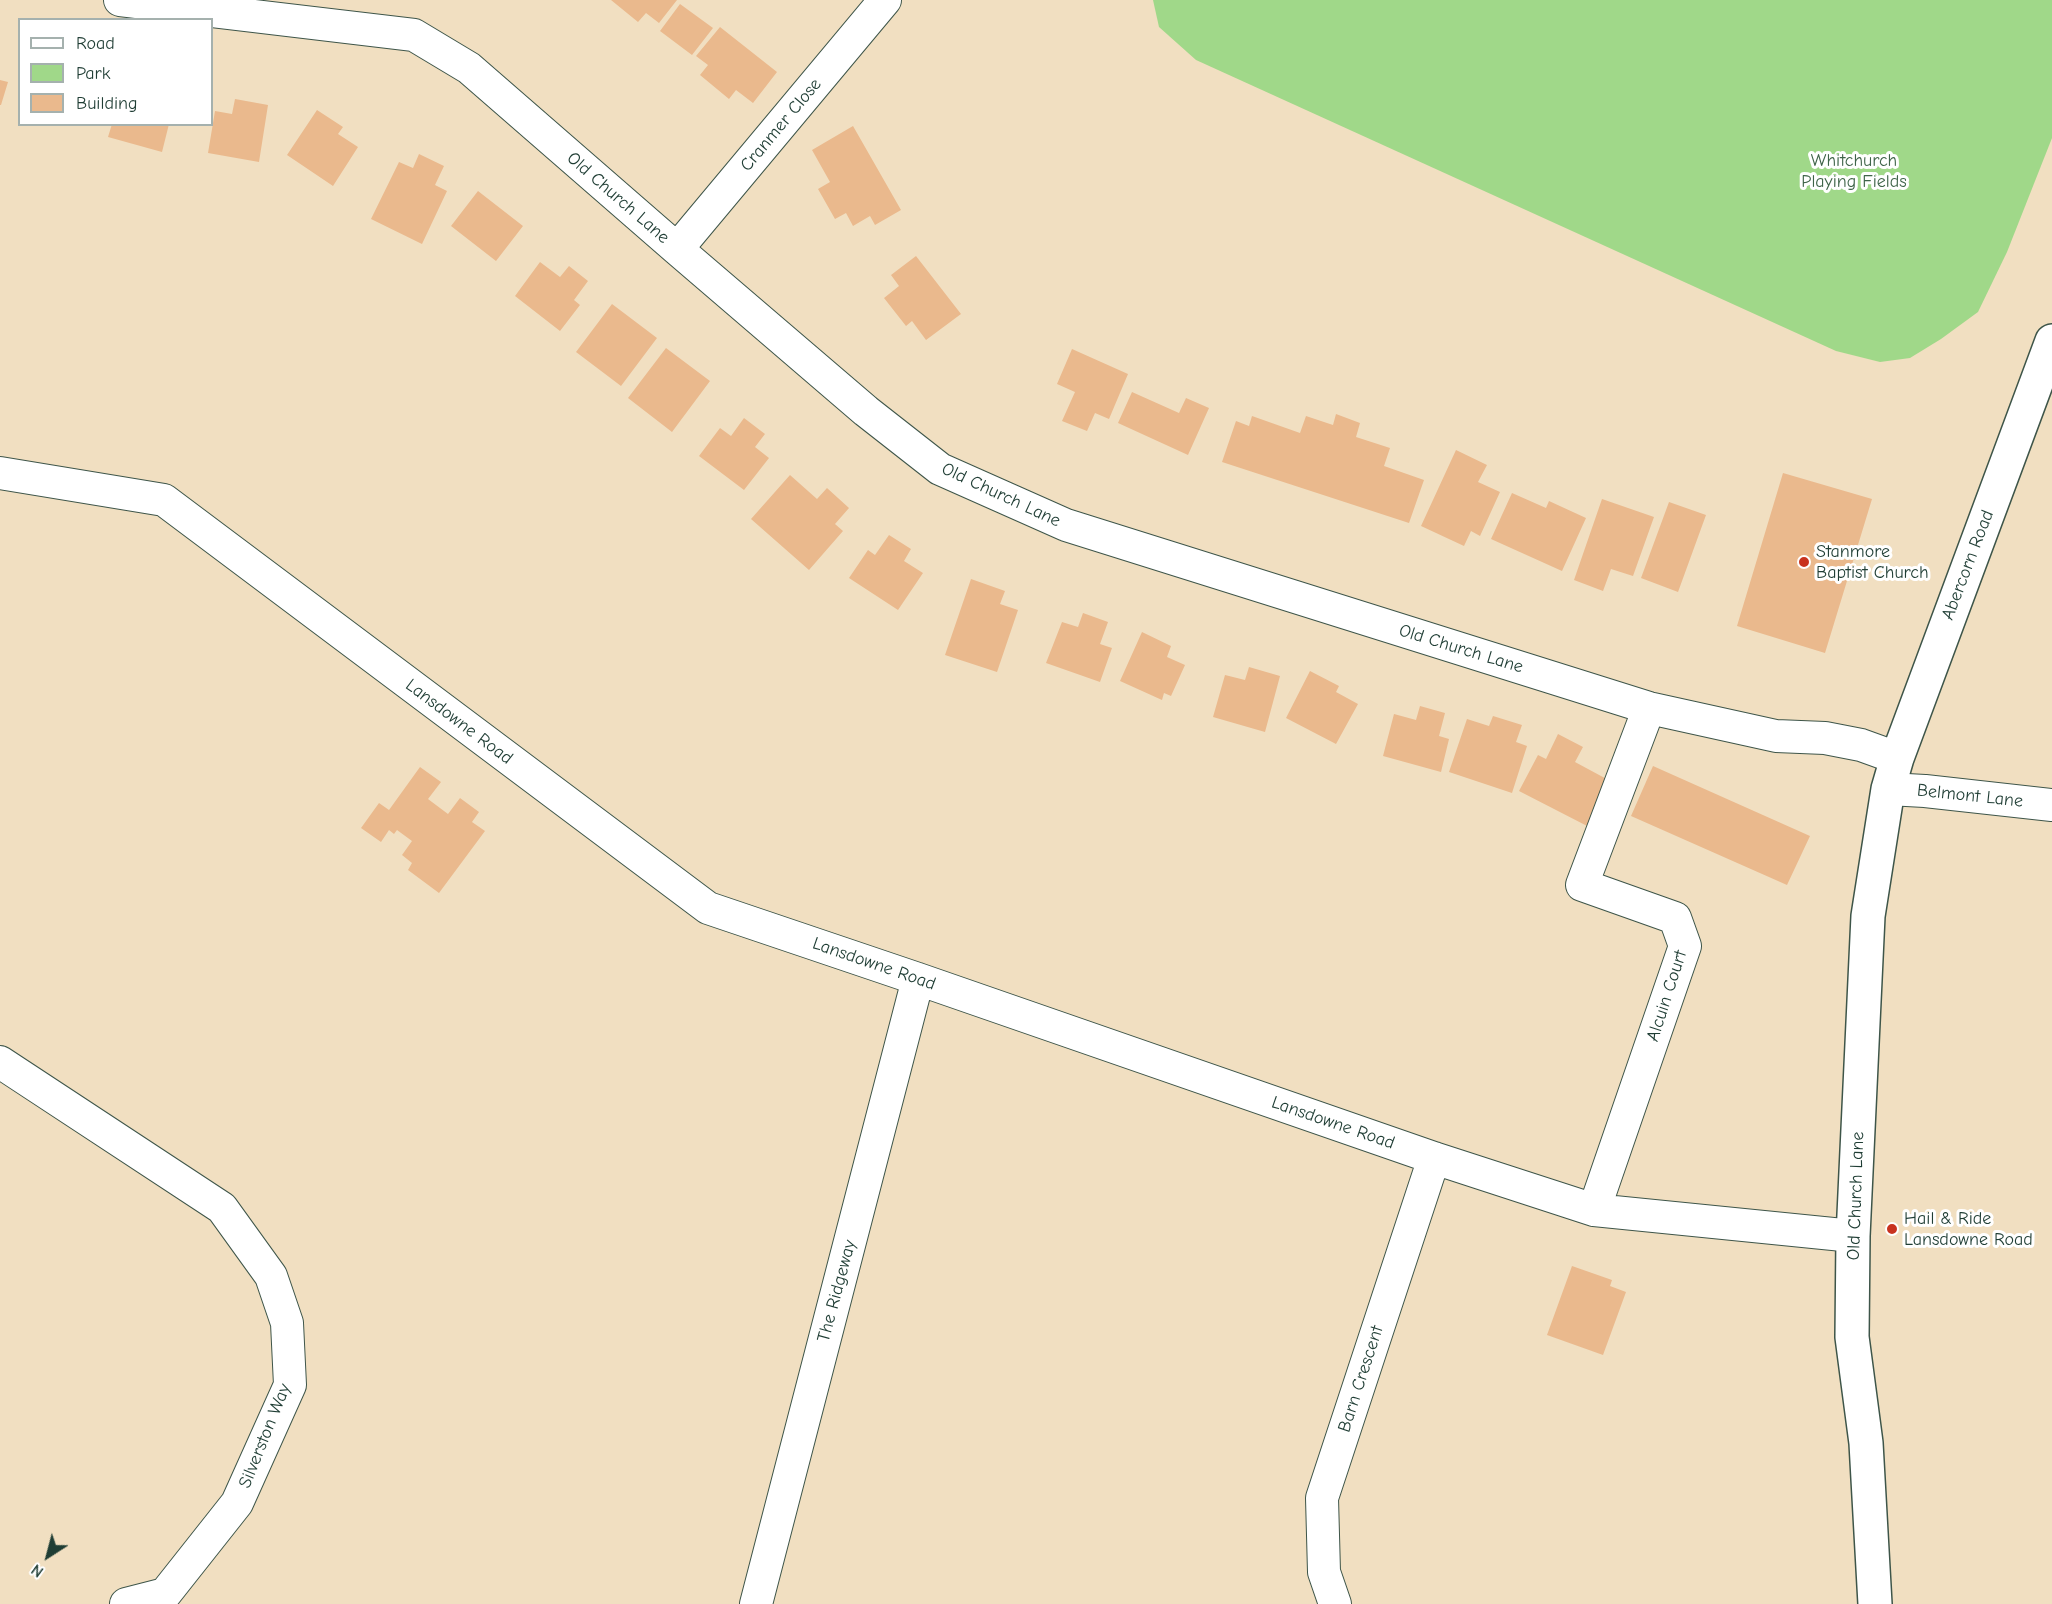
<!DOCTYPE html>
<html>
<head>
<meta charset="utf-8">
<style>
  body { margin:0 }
  #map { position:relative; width:2052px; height:1604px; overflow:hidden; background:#f1dfc1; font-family:"Comic Neue",sans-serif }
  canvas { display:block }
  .legend { position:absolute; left:18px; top:18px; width:195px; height:108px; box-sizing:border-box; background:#fff; border:2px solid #a5b1ae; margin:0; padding:8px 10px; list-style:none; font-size:18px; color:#1f3d34 }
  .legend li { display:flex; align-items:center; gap:12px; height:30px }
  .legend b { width:30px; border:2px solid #a5b1ae }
  .north { position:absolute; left:18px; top:1526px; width:60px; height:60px; -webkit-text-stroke:4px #fff; paint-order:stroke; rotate:216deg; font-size:16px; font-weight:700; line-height:24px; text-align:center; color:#1f3d34 }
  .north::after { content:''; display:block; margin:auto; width:21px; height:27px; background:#1f3d34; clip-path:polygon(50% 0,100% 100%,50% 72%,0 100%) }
</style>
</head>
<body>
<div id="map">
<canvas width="2052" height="1604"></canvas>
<ul class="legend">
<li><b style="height:8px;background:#fff"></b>Road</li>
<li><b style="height:16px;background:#a0d889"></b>Park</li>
<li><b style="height:16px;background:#eab98d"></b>Building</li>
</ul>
<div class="north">N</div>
</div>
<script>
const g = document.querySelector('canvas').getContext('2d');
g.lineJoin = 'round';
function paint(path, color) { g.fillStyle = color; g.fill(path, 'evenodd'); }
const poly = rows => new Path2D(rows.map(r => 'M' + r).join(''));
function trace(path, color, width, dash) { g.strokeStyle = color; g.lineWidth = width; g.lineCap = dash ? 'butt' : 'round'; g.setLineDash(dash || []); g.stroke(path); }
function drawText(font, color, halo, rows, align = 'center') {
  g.font = font + ' "Comic Neue",sans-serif'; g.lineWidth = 6; g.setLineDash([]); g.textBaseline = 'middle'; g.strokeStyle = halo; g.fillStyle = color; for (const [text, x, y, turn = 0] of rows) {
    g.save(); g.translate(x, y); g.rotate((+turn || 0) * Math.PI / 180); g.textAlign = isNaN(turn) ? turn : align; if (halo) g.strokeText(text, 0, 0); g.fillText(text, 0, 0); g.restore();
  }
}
paint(poly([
  [1153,0,2052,0,2052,138,2007,252,1978,312,1941,339,1910,358,1880,362,1836,351,1196,60,1159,27]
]), '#a0d889');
paint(poly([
  [611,0,677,0,659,23,646,13,638,22],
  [680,4,713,28,692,55,660,31],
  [720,27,777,72,753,103,736,90,729,99,700,75,708,65,696,56],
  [0,80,8,82,1,105,0,105],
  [235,99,268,105,259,162,208,153,215,111,232,114],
  [317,110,343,127,338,134,358,147,333,186,287,155],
  [112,124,169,124,162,152,108,137],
  [853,126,901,210,875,225,870,216,853,226,846,213,835,219,818,189,830,182,812,150],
  [419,154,444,166,435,185,447,191,422,244,371,219,399,162,413,168],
  [478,191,523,226,496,261,451,226],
  [916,256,961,314,926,340,912,321,906,326,884,298,899,286,891,275],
  [540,262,560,277,569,266,588,281,574,300,580,305,560,331,515,296],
  [612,304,657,338,621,386,576,352],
  [666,348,710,381,672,432,628,398],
  [1072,349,1128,374,1109,419,1095,413,1087,431,1062,421,1075,392,1057,384],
  [1132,392,1179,413,1186,398,1209,408,1188,455,1118,423],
  [1336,414,1360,423,1356,437,1390,448,1384,466,1424,480,1409,523,1222,462,1236,421,1249,426,1252,416,1300,433,1306,416,1333,425],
  [744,418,765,434,755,447,769,458,744,490,699,456,720,428,731,436],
  [1456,450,1487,465,1478,482,1500,492,1480,536,1471,531,1464,546,1421,526],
  [1783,473,1872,499,1825,653,1737,626],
  [790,475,817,499,827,488,849,508,835,524,843,531,809,570,751,519],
  [1512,493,1546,508,1549,501,1586,518,1562,571,1491,539],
  [1602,499,1654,517,1633,576,1611,569,1603,591,1574,580],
  [1669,502,1706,515,1678,592,1641,578],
  [889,535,911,549,904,561,923,573,898,610,849,578,868,550,875,555],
  [971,579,1005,591,1000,604,1018,610,997,672,945,655],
  [1083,613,1108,622,1100,644,1112,648,1100,682,1046,663,1062,622,1078,627],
  [1142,632,1171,646,1167,657,1185,665,1171,696,1164,693,1162,700,1120,681],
  [1249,667,1280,676,1265,732,1213,717,1225,675,1245,680],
  [1310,671,1339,686,1336,692,1358,704,1336,744,1286,718],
  [1420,706,1445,713,1439,736,1449,739,1441,772,1383,756,1394,714,1416,720],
  [1493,716,1522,725,1516,742,1527,746,1512,793,1449,772,1467,719,1489,726],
  [1558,734,1583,747,1575,762,1614,783,1591,828,1519,791,1538,755,1546,759],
  [1653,766,1810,836,1787,885,1631,816],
  [420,767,441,782,428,799,448,814,460,798,479,812,472,822,485,831,439,893,408,870,412,863,402,855,412,841,397,830,394,834,389,830,381,842,361,828,379,803,389,810],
  [1572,1266,1612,1280,1610,1286,1626,1292,1603,1355,1547,1335]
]), '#eab98d');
const minor = poly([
  [120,0,414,35,469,68,677,249,866,411,940,469,1066,525,1649,708,1776,736,1825,738,1861,745,1897,758],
  [677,249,885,0],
  [0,473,164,500,708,908,918,979,1434,1158,1594,1210,1853,1236],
  [1888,789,1925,791,2052,805],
  [0,1062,222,1208,271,1276,287,1323,290,1385,237,1503,165,1594,126,1604],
  [1594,1210,1685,946,1675,918,1582,885,1649,708],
  [756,1604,918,979],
  [1335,1604,1324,1572,1322,1498,1434,1158]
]);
const tertiary = poly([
  [1875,1604,1866,1443,1852,1337,1853,1236,1868,916,1888,789,1897,758,2052,341]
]);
trace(minor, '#3e5549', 34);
trace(tertiary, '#3e5549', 36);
trace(minor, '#fff', 32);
trace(tertiary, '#fff', 33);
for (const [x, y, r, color] of [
  [1804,562,6,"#c8321e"],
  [1892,1229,6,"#c8321e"]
]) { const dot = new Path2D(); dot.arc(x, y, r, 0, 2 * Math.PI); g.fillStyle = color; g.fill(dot); trace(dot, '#fff', 2); }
drawText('18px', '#1f3d34', '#fff', [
  ["Cranmer Close",781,125,-50],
  ["Old Church Lane",618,198,41],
  ["Old Church Lane",1001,495,25],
  ["Abercorn Road",1968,565,-69],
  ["Old Church Lane",1461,649,17],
  ["Lansdowne Road",459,722,37],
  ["Belmont Lane",1970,796,6],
  ["Lansdowne Road",874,964,19],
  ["Alcuin Court",1667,996,-72],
  ["Lansdowne Road",1333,1123,19],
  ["Old Church Lane",1856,1196,-88],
  ["The Ridgeway",837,1291,-75],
  ["Barn Crescent",1361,1379,-72],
  ["Silverston Way",265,1436,-68]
]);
drawText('18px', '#3f6449', '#fff', [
  ["Whitchurch",1854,161],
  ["Playing Fields",1854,182]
]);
drawText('18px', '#1f3d34', '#fff', [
  ["Stanmore",1816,552],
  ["Baptist Church",1816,573],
  ["Hail & Ride",1904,1219],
  ["Lansdowne Road",1904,1240]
], 'left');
</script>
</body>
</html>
